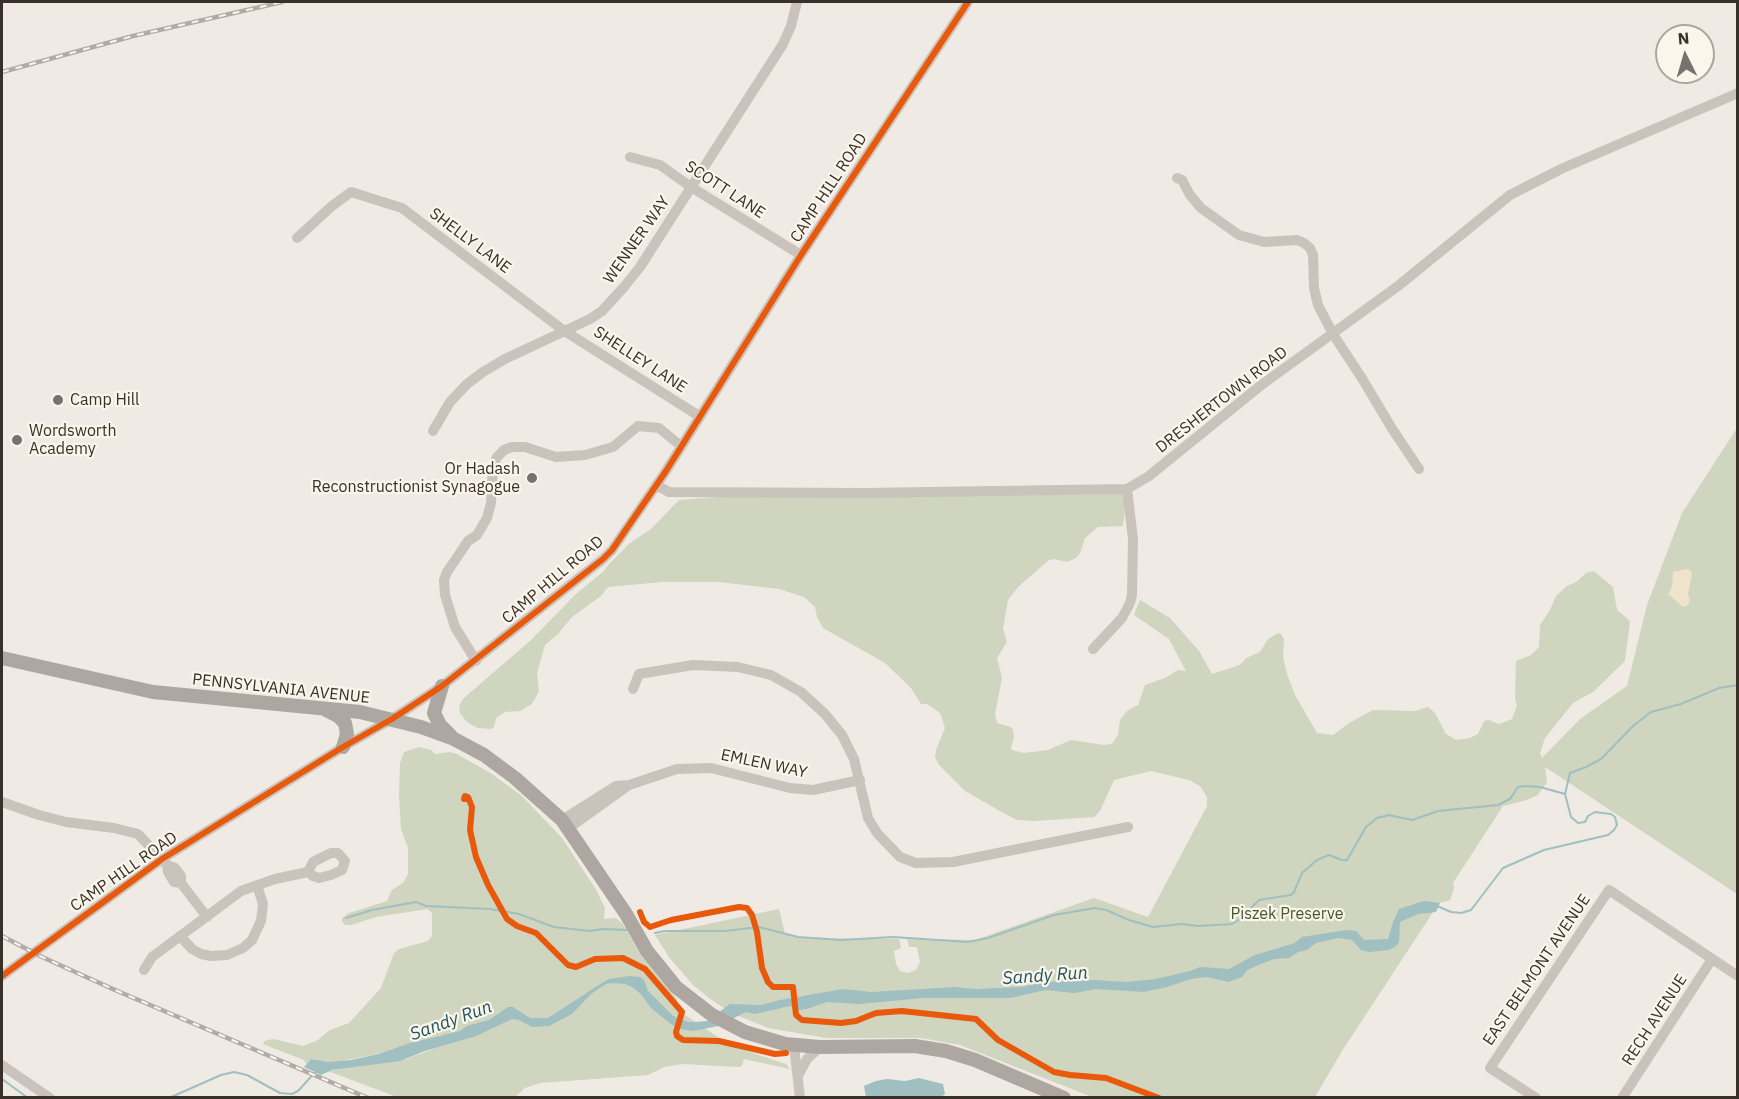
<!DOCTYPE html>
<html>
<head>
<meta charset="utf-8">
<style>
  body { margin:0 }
  #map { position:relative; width:1739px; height:1099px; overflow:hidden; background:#efeae4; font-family:"IBM Plex Sans",sans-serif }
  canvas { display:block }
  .frame { position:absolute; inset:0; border:3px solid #3a302a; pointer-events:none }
  .north { position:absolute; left:1655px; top:24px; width:60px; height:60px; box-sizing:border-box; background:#fbf5ec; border:2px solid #aea69e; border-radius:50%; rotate:355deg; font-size:16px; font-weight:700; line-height:24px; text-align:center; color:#3a302a }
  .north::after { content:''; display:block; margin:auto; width:21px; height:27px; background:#79716b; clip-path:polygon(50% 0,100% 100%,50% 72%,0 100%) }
</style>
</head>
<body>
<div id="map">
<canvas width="1739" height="1099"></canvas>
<div class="frame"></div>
<div class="north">N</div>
</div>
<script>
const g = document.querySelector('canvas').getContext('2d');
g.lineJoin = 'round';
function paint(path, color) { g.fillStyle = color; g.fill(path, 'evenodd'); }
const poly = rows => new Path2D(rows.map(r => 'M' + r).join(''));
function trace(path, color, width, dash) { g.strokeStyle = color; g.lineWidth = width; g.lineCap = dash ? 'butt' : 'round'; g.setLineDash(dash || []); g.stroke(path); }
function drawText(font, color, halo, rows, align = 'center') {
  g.font = font + ' "IBM Plex Sans",sans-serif'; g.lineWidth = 4.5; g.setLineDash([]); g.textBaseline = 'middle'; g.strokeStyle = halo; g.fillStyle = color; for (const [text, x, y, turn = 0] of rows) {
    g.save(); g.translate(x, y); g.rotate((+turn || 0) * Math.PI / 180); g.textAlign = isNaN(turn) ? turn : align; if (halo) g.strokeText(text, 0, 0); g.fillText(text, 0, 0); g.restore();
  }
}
paint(poly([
  [1737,428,1737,894,1545,767,1547,782,1538,795,1527,800,1503,806,1453,883,1454,889,1450,900,1439,903,1342,1051,1315,1097,1092,1097,960,1045,921,1038,826,1038,768,1028,734,1014,713,1001,693,985,669,957,655,935,779,909,785,934,801,938,899,939,901,948,894,951,896,964,900,971,908,973,916,970,920,962,917,947,909,947,907,939,975,940,1094,898,1148,917,1207,806,1207,797,1200,786,1189,780,1151,771,1114,780,1100,811,1094,817,1034,821,1017,820,1005,814,965,791,939,765,935,757,936,750,945,728,940,713,927,704,921,704,911,688,885,663,823,628,817,617,815,607,804,597,779,589,719,582,662,582,608,587,601,596,572,617,558,634,545,645,537,673,539,691,532,704,520,711,505,712,496,718,494,727,491,729,478,728,472,725,466,721,460,713,459,706,464,698,531,640,576,594,603,572,610,563,630,543,651,529,679,500,730,496,1122,493,1126,500,1123,526,1098,527,1085,538,1080,553,1076,558,1067,562,1054,559,1049,560,1018,587,1008,600,1003,629,1007,642,997,658,1002,678,995,714,997,723,1011,727,1013,730,1014,737,1011,748,1012,750,1024,753,1048,750,1071,740,1104,745,1112,744,1118,735,1120,720,1127,711,1138,705,1145,685,1165,678,1178,670,1186,671,1169,639,1134,615,1140,600,1170,618,1199,651,1212,674,1240,665,1246,658,1260,652,1268,639,1278,633,1281,634,1284,639,1283,657,1287,674,1295,695,1317,733,1333,735,1349,723,1373,710,1415,711,1428,707,1435,713,1446,734,1456,740,1470,738,1478,734,1484,721,1489,720,1499,724,1512,719,1517,705,1515,699,1516,661,1531,655,1539,647,1540,625,1550,610,1556,596,1567,586,1576,582,1586,573,1594,571,1613,587,1617,610,1630,621,1625,661,1593,692,1573,703,1545,738,1540,753,1542,758,1580,719,1627,686,1647,605,1682,513],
  [419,747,431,750,435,754,450,752,457,754,492,774,522,796,562,838,595,888,605,908,604,919,616,918,622,923,642,956,677,999,679,1011,721,1039,747,1051,786,1064,790,1069,744,1059,742,1066,738,1067,683,1064,664,1067,648,1075,540,1083,525,1088,515,1097,397,1097,328,1071,406,1059,441,1046,441,1035,379,1054,335,1062,321,1062,311,1059,306,1064,304,1060,265,1045,263,1044,264,1041,273,1039,303,1046,318,1040,330,1030,349,1023,381,988,394,953,399,949,428,941,432,936,432,913,428,909,376,917,351,925,345,925,342,921,342,918,349,913,387,901,392,890,403,883,408,874,408,848,401,829,399,795,400,763,404,752]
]), '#cfd5be');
paint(poly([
  [1686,569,1690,570,1692,573,1691,579,1688,594,1690,600,1688,605,1683,607,1668,594,1672,587,1673,572]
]), '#efe4cb');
paint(poly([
  [1424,901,1440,903,1436,912,1418,914,1400,922,1399,942,1395,947,1388,950,1369,952,1361,950,1352,940,1338,938,1316,943,1307,950,1298,952,1289,958,1274,959,1261,964,1247,970,1242,977,1229,982,1206,977,1191,979,1167,987,1144,992,1097,989,1074,993,1046,990,1010,998,923,998,859,1004,827,1002,807,1009,799,1010,790,1006,755,1014,746,1012,718,1026,693,1031,680,1029,671,1024,651,1008,641,994,632,987,625,984,612,983,606,984,591,994,572,1014,549,1026,532,1027,519,1020,512,1019,476,1036,425,1051,400,1061,332,1070,321,1075,304,1067,311,1059,328,1062,351,1060,379,1054,410,1043,460,1031,467,1026,489,1020,508,1007,513,1007,530,1018,548,1018,602,983,609,979,629,976,640,977,644,980,648,991,673,1016,688,1022,695,1022,707,1021,730,1004,761,1005,780,1000,843,989,871,992,955,987,976,989,1022,987,1043,982,1095,980,1126,982,1156,979,1190,971,1200,967,1229,969,1255,955,1295,943,1302,937,1347,930,1356,931,1364,940,1388,939,1393,922,1399,909],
  [919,1078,943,1084,945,1094,940,1098,866,1097,864,1086,876,1081,887,1079,905,1081]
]), '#9fbfc1');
trace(poly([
  [1437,906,1451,912,1461,913,1471,910,1503,868,1544,850,1608,835,1614,830,1617,825,1615,817,1611,814,1595,812,1588,816,1585,822,1578,823,1571,817,1565,794,1570,773,1586,767,1601,759,1633,726,1651,712,1681,704,1719,688,1738,685],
  [346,918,372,910,416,902,426,906,490,909,519,914,554,927,590,931,603,929,628,930],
  [655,933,665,931,725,931,759,927,798,937,841,940,893,937,968,942,988,938,1054,915,1095,908,1106,910,1129,920,1153,927,1181,924,1199,926,1232,924,1240,919,1259,900,1291,895,1294,892,1302,873,1317,860,1329,855,1342,860,1347,860,1366,827,1377,818,1389,815,1412,820,1438,811,1498,805,1510,799,1518,787,1525,786,1540,787,1565,794],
  [2,1079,28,1098],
  [169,1098,221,1075,234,1072,247,1075,280,1093,292,1094,298,1091,317,1070]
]), '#9fbfc1', 2);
trace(poly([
  [630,157,660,165,691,187,801,255],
  [1177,178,1182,180,1190,195,1201,208,1239,235,1264,242,1297,240,1304,243,1310,248,1313,255,1314,288,1318,305,1333,334,1363,380,1391,427,1419,469],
  [297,238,332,206,351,192,402,208,563,330,699,416],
  [433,431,450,402,467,384,483,372,505,359,590,319,602,311,624,287,640,267,783,44,791,26,797,2],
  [656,485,669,492,863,493,1127,489,1149,476,1260,386,1398,286,1510,195,1561,169,1738,93],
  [1093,649,1122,618,1130,603,1132,595,1133,539,1127,489],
  [476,661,455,627,445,595,444,580,447,572,468,541,477,535,487,518,491,503,493,467,497,457,504,450,512,447,525,447,556,457,585,455,613,447,638,426,659,428,681,446],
  [633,689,639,674,693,665,738,667,771,675,801,692,825,714,842,735,854,759,868,818,877,833,900,857,916,863,953,862,1128,827],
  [2,802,39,815,66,822,114,828,138,834,167,865,168,872,174,882,181,883],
  [562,820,616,786,629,785,677,769,711,768,790,788,813,790,860,780],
  [569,828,629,785],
  [167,865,175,868,181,876,181,883,207,917],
  [180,936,192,949,201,954,211,956,227,955,243,948,252,940,261,921,263,904,257,885],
  [144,970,152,957,241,891,275,879,308,872,313,876,319,878,331,875,342,870,345,861,338,853,331,853,313,862,308,872],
  [2,976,162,859,343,747,392,719,442,686,603,559,612,550,666,471,801,255,968,2],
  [794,1046,800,1098],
  [2,1065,50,1098],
  [798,1076,807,1059,820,1047],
  [1536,1098,1490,1068,1609,890,1738,976],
  [1622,1098,1712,959]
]), '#c9c3bc', 10);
trace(poly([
  [2,658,153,692,360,712,421,727,454,739,484,755,515,778,562,820,626,914,647,951,676,987,712,1015,745,1032,785,1044,820,1047,915,1046,946,1051,975,1060,1064,1098],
  [442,686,434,713,440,725,451,736],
  [326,710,338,716,345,723,347,734,343,747]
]), '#aea7a1', 14);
const rail = poly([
  [2,72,133,36,282,2],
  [2,936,42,957,115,990,368,1098]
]);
trace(rail, '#b0aba7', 4.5);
trace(rail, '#fbf5ec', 2, [7]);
trace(poly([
  [467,799,464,799,465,796,468,797,472,807,470,830,476,857,488,885,507,919,517,926,536,933,568,965,576,967,595,959,623,958,645,969,682,1012,676,1032,677,1036,683,1040,719,1041,775,1054,786,1053],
  [640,912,644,922,650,927,671,920,739,907,747,908,752,915,757,932,762,968,768,982,773,987,793,987,796,1015,802,1020,841,1023,856,1021,876,1013,902,1011,976,1019,998,1040,1054,1072,1070,1075,1106,1078,1159,1098],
  [2,976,162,859,343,747,392,719,442,686,603,559,612,550,666,471,801,255,968,2]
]), '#e8590c', 6);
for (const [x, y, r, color] of [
  [58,400,6,"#79716b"],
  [17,440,6,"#79716b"],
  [532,478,6,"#79716b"]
]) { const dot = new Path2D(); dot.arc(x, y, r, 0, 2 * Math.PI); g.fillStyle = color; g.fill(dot); trace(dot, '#fbf5ec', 2); }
drawText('16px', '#3a302a', '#fbf5ec', [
  ["CAMP HILL ROAD",829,188,-57],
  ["SCOTT LANE",725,190,33],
  ["WENNER WAY",637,240,-55],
  ["SHELLY LANE",470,241,37],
  ["SHELLEY LANE",640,360,33],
  ["DRESHERTOWN ROAD",1222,400,-38],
  ["CAMP HILL ROAD",553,580,-40],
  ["PENNSYLVANIA AVENUE",281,689,6],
  ["EMLEN WAY",764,764,12],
  ["CAMP HILL ROAD",124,872,-35],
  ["EAST BELMONT AVENUE",1537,970,-56],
  ["RECH AVENUE",1655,1020,-57]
]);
drawText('16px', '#3a302a', '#fbf5ec', [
  ["Camp Hill",70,400],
  ["Wordsworth",29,431],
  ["Academy",29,449],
  ["Or Hadash",520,469,"right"],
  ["Reconstructionist Synagogue",520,487,"right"]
], 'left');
drawText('16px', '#46592d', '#fbf5ec', [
  ["Piszek Preserve",1287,914]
]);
drawText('italic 18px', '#1e555d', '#fbf5ec', [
  ["Sandy Run",1045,976,-4],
  ["Sandy Run",451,1021,-20]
]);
</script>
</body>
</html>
